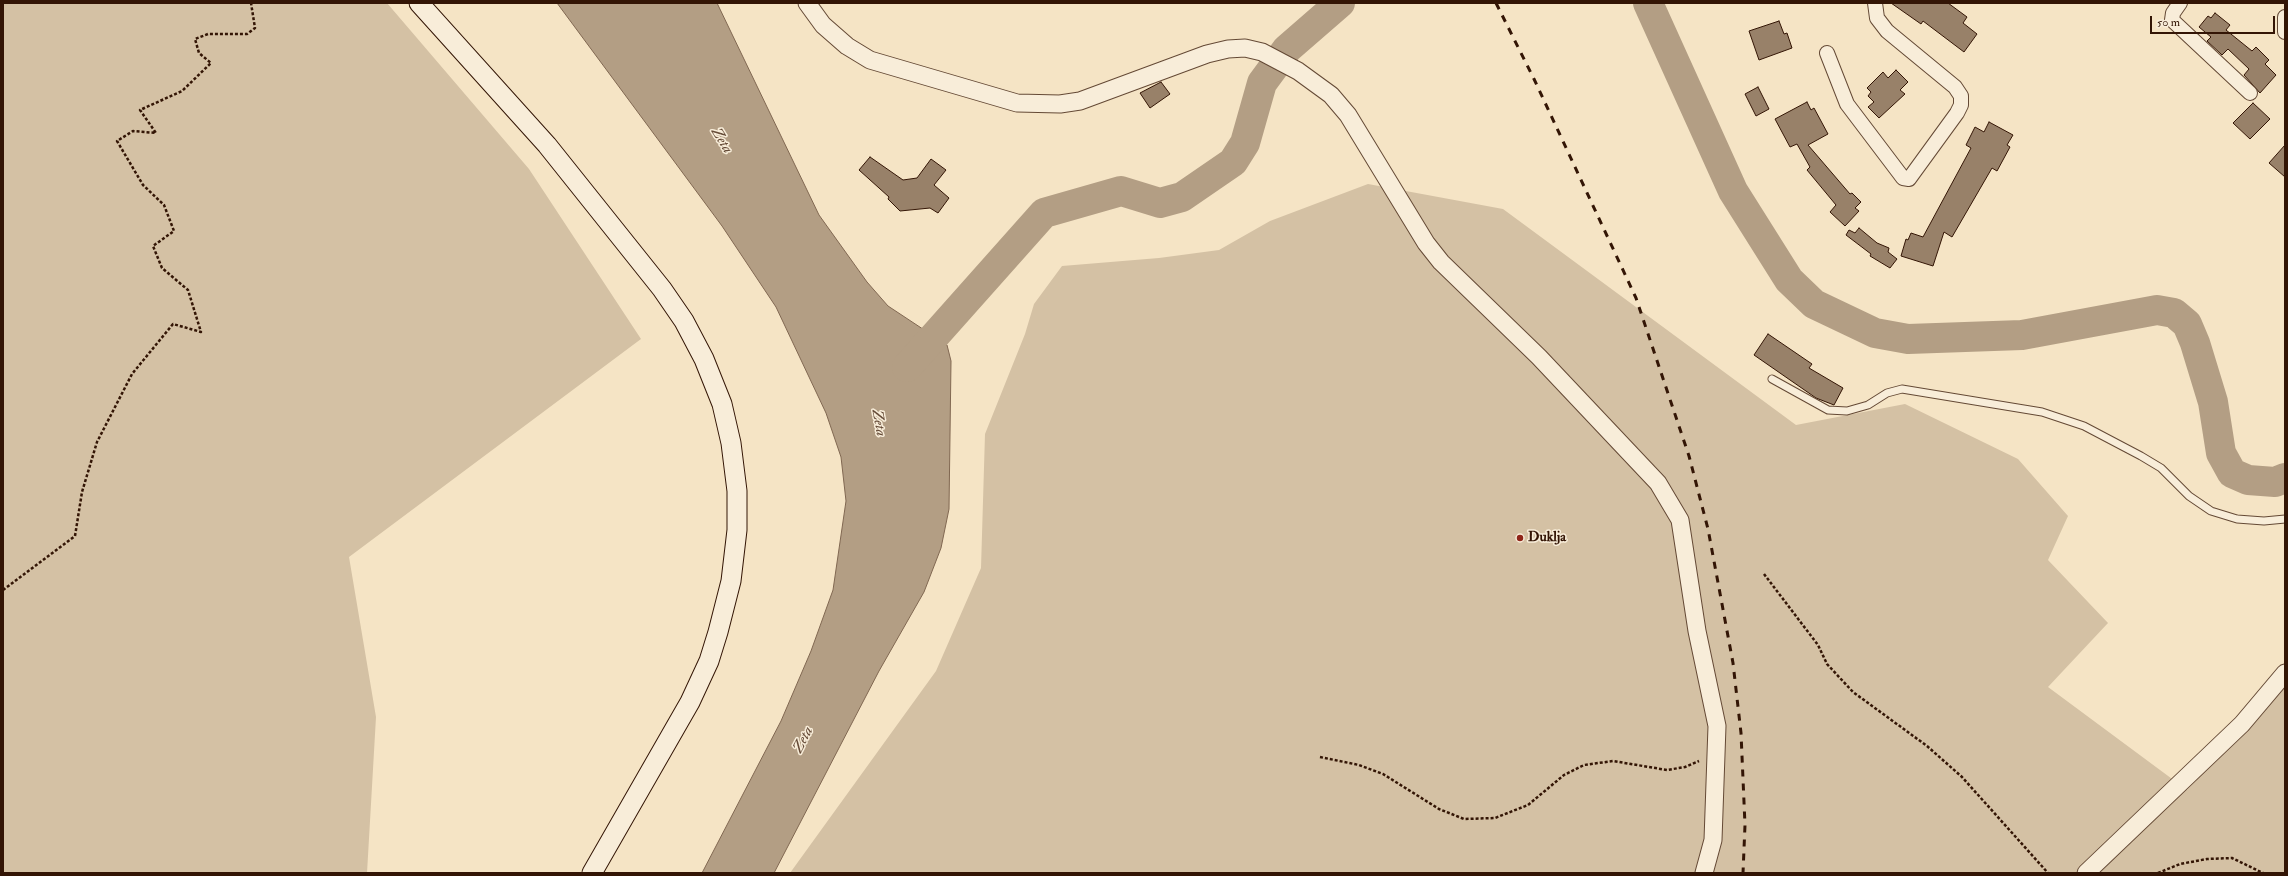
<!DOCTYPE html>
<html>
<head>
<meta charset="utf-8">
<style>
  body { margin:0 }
  #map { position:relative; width:2288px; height:876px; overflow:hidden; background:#f5e4c5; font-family:"IM FELL Double Pica",serif }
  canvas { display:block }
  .frame { position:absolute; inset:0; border:4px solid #331505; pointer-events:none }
  .scale { position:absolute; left:2150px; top:16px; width:125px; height:18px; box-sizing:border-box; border:2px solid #331505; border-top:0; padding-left:5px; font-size:12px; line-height:14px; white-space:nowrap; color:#331505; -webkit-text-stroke:3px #f8edd9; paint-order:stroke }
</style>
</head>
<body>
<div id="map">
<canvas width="2288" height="876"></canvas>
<div class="frame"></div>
<div class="scale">50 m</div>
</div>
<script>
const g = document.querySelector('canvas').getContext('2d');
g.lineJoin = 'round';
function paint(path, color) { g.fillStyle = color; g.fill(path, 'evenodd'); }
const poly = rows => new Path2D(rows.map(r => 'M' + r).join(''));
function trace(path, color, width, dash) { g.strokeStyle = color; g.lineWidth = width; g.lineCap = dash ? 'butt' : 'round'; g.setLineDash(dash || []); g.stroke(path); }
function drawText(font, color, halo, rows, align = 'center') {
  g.font = font + ' "IM FELL Double Pica",serif'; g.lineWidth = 3; g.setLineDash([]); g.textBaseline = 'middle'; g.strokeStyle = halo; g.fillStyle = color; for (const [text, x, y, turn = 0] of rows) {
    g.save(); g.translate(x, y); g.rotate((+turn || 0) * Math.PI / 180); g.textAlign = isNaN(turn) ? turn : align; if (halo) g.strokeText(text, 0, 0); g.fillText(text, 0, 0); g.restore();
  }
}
paint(poly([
  [3,3,387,3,529,169,641,339,349,557,376,717,367,873,3,873],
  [1368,184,1503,209,1796,425,1905,404,2018,459,2068,516,2048,560,2108,623,2048,687,2187,790,2285,687,2285,873,790,873,936,671,981,568,985,434,1025,334,1034,304,1062,266,1159,258,1219,250,1270,221]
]), '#d4c1a4');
const water = poly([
  [557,3,717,3,819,215,867,282,888,306,947,345,951,361,949,509,941,548,924,592,879,671,774,873,702,873,781,721,811,651,833,590,846,501,841,457,826,413,776,307,722,226,557,3]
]);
paint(water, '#b39e84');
trace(water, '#806751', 1);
trace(poly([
  [1648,3,1733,191,1789,280,1814,304,1875,333,1908,339,2022,335,2157,310,2174,313,2187,324,2195,343,2213,402,2221,453,2232,473,2248,480,2275,482,2285,478],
  [907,367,1044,213,1121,191,1160,203,1182,197,1233,162,1245,143,1262,83,1287,49,1340,3]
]), '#b39e84', 30);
const building = poly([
  [1891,3,1948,3,1967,17,1963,23,1977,34,1964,52,1923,21,1921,24,1891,3],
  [2215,13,2230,25,2226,30,2252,51,2256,47,2269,60,2265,64,2276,75,2260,93,2244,75,2249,69,2228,49,2222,55,2207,41,2211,37,2199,27,2208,16,2211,18,2215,13],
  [1779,21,1784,34,1787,33,1792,48,1759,60,1749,31,1779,21],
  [1896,70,1908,82,1900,90,1905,94,1879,118,1868,107,1874,102,1868,96,1871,92,1867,88,1883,72,1888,78,1896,70],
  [1161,82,1170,94,1150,108,1140,93,1161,82],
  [1758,87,1769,109,1756,116,1745,94,1758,87],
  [1807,102,1811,110,1814,108,1828,134,1808,145,1850,194,1852,193,1861,202,1855,208,1859,211,1845,226,1830,212,1836,205,1807,170,1810,167,1797,144,1790,147,1775,119,1807,102],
  [2253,103,2270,119,2250,139,2233,123,2253,103],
  [1989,122,2013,135,2007,145,2010,147,1997,171,1992,168,1952,237,1944,232,1933,266,1901,256,1906,239,1908,240,1911,233,1923,237,1971,148,1966,145,1975,127,1984,132,1989,122],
  [2285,145,2285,177,2269,163,2285,145],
  [870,157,903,180,917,178,931,159,946,170,934,185,949,198,938,213,930,208,900,211,888,199,889,197,859,170,870,157],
  [1859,228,1877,243,1889,248,1888,252,1897,259,1890,268,1870,256,1871,254,1846,235,1849,230,1855,233,1859,228],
  [1768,334,1812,364,1809,368,1843,388,1834,405,1816,398,1754,355,1768,334]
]);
paint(building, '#988169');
trace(building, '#331505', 1);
const service = poly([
  [1772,379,1828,410,1847,411,1868,405,1887,393,1902,389,2042,412,2084,426,2141,456,2161,468,2189,496,2211,511,2237,519,2264,521,2285,519]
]);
const minor = poly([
  [2180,3,2173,13,2172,20,2250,93],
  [2285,17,2285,32],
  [1827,53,1847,104,1900,174,1903,178,1909,179,1957,113,1961,105,1961,96,1955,87,1887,31,1877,18,1875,3]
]);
const tertiary = poly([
  [807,3,823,25,847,46,870,60,1017,103,1060,104,1080,101,1207,54,1228,49,1245,48,1262,52,1298,71,1331,95,1348,115,1426,243,1441,262,1539,357,1658,483,1680,520,1697,631,1717,726,1713,840,1704,873],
  [2086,873,2242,724,2285,673]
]);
const secondary = poly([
  [419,3,547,145,662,289,684,321,704,359,722,404,731,443,737,491,737,530,731,581,718,632,709,661,690,702,592,873]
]);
trace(service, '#644935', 9);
trace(minor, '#644935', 16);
trace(tertiary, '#644935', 19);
trace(secondary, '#331505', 21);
trace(poly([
  [1764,574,1818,645,1827,664,1853,692,1927,746,1962,777,2048,873],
  [3,590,75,536,82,492,97,442,132,374,173,324,201,332,188,290,162,268,153,246,174,231,164,205,143,185,117,141,133,131,156,133,140,110,182,91,211,63,199,53,195,39,208,34,247,34,255,28,251,3],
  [1320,757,1359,765,1383,774,1439,809,1464,819,1495,818,1528,805,1564,775,1584,765,1613,761,1667,770,1685,767,1699,761],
  [2158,873,2180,864,2207,859,2232,858,2263,873]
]), '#331505', 2.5, [3, 2]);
trace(service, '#f8edd9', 7);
trace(minor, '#f8edd9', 14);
trace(tertiary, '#f8edd9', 17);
trace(secondary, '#f8edd9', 19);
trace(poly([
  [1496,3,1534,79,1636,298,1689,456,1708,529,1733,663,1741,733,1745,825,1743,873]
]), '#331505', 3, [7, 7]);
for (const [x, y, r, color] of [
  [1520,538,4,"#8f2418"]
]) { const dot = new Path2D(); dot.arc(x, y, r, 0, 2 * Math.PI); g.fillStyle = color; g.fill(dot); trace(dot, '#f8edd9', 1.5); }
drawText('bold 14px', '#331505', '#f8edd9', [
  ["Duklja",1528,538]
], 'left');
drawText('italic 15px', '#664c38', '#f8edd9', [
  ["Zeta",721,141,58],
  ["Zeta",878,423,80],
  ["Zeta",804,740,-63]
]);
</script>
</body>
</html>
